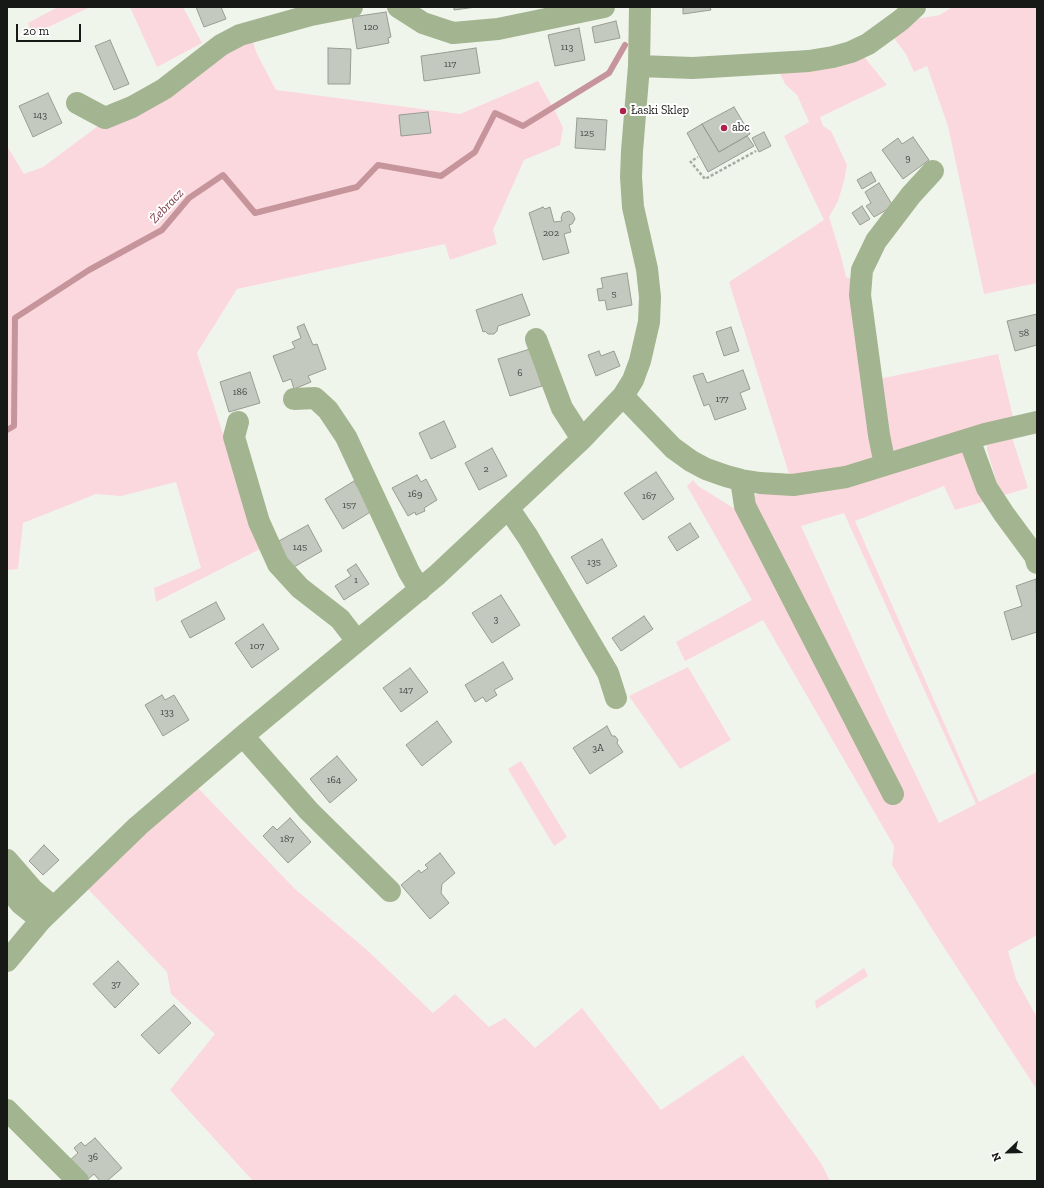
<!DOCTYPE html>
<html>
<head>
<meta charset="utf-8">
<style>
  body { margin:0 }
  #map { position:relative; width:1044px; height:1188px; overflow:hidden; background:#f0f5eb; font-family:"Zilla Slab",serif }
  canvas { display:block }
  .frame { position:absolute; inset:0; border:8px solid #171916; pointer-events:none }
  .north { position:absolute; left:988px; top:1132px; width:40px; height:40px; -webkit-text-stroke:3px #fff; paint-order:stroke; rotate:247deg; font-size:11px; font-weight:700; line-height:16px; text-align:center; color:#171916 }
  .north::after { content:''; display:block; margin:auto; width:14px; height:18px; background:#171916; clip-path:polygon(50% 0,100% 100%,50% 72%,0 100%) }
  .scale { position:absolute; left:16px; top:24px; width:65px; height:18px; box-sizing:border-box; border:2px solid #171916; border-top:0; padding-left:5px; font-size:12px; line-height:14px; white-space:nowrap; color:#171916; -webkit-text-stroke:3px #fff; paint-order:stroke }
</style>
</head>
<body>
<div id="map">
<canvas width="1044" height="1188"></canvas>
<div class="frame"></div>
<div class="north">N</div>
<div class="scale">20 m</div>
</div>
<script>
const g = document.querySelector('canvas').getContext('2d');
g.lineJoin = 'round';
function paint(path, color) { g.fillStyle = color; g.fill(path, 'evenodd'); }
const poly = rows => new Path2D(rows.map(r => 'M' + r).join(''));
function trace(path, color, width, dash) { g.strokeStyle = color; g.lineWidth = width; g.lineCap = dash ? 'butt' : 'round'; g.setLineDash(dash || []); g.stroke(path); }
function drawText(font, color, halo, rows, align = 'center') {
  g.font = font + ' "Zilla Slab",serif'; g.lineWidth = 4; g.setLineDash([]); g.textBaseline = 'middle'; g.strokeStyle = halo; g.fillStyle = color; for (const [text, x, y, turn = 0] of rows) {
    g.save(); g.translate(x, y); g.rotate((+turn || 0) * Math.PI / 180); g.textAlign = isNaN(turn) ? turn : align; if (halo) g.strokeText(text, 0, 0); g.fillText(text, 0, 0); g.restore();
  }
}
paint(poly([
  [58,7,90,7,32,35,28,23],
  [130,7,183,7,202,43,157,67],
  [952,7,1037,7,1037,283,984,294,948,126,927,66,914,72,906,54,893,37,916,19,940,15],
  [251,36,257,54,276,90,460,114,538,81,556,113,563,128,560,145,524,160,493,230,497,244,450,260,445,244,237,289,197,353,234,468,262,548,156,602,154,588,201,568,176,482,121,496,96,494,23,523,18,569,9,570,7,569,7,146,24,174,43,167,102,123],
  [861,53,887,85,820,117,823,126,831,131,847,165,844,181,838,201,829,217,841,256,846,277,853,279,871,424,872,457,866,464,790,477,729,282,824,220,784,136,809,122,797,95,785,84,777,67],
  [998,354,1013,417,891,456,879,379],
  [1011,434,1028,488,1001,496,987,450,987,444],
  [965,451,986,501,955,510,944,486,855,521,979,802,1037,772,1037,935,1008,951,1016,979,1037,1018,1037,1090,934,932,892,865,894,846,763,620,685,661,676,642,752,600,687,486,693,480,698,486,735,509,752,496,760,493],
  [844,513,976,804,939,823,888,717,801,526],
  [688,667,731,740,680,769,629,696],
  [521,761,567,837,554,846,508,769],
  [198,788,294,888,367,950,433,1013,455,994,489,1027,505,1018,535,1048,582,1008,661,1110,743,1055,821,1163,830,1181,253,1181,170,1090,215,1034,171,994,167,972,87,888,133,843],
  [864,968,868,976,816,1009,815,1001]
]), '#fbd8dd');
trace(poly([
  [7,430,14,426,15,318,89,270,162,230,189,198,223,175,255,213,357,187,378,165,441,176,475,152,495,113,523,126,609,73,625,45]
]), '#c6959c', 6);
const building = poly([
  [196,7,221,7,226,19,204,27,196,7],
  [454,7,476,7,454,10,454,7],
  [683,7,710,7,711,10,683,14,683,7],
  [386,12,391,37,388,38,389,43,357,49,352,17,386,12],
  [616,21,620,38,595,43,592,27,616,21],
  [579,28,585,60,555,66,548,35,579,28],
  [110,40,129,84,114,90,95,46,110,40],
  [328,48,351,49,350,84,328,84,328,48],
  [476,48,480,73,424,81,421,56,476,48],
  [48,93,62,123,33,137,19,106,48,93],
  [734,107,750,134,719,152,702,124,734,107],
  [428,112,431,133,401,136,399,115,428,112],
  [577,118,607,120,605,150,575,148,577,118],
  [702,124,719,152,747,136,754,146,708,172,687,133,702,124],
  [764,132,771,146,759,152,752,138,764,132],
  [913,137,929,160,903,179,882,150,898,138,902,144,913,137],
  [871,172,876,181,862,189,857,180,871,172],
  [879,183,893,206,874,217,866,206,871,203,865,192,879,183],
  [862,206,870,219,860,225,852,213,862,206],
  [543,207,545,209,550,207,554,222,562,221,561,218,563,213,569,211,573,214,575,219,572,224,569,225,571,232,564,234,569,253,543,260,529,213,543,207],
  [627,273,632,305,607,310,605,300,599,301,597,289,603,288,601,278,627,273],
  [522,294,530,315,498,326,497,331,494,334,488,334,485,331,483,332,476,310,522,294],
  [1037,314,1037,345,1015,351,1007,321,1037,314],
  [304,324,313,345,317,344,326,369,308,376,311,382,294,389,291,379,283,382,273,356,295,348,292,342,301,338,297,327,304,324],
  [731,327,739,351,724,356,716,332,731,327],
  [530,349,542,386,510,396,498,359,530,349],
  [599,351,601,356,614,351,620,366,596,376,588,355,599,351],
  [743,370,750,389,740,393,746,409,715,420,709,404,704,406,693,376,703,373,707,383,743,370],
  [250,372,260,403,229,412,220,382,250,372],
  [444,421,456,447,431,459,419,433,444,421],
  [492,448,507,476,479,490,465,463,492,448],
  [656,472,674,499,643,520,624,493,656,472],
  [417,475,421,482,426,479,437,500,424,508,425,511,416,515,415,512,408,516,392,488,417,475],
  [354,481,372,511,343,529,325,499,354,481],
  [690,523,699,537,677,551,668,537,690,523],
  [308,525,322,551,292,568,277,542,308,525],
  [602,539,617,566,587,584,571,557,602,539],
  [356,564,369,584,344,600,335,586,351,576,347,570,356,564],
  [1036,579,1037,632,1012,640,1004,612,1022,606,1016,586,1036,579],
  [501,595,520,625,492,643,472,613,501,595],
  [216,602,225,619,190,638,181,621,216,602],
  [644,616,653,629,621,651,612,638,644,616],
  [263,624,279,649,252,668,235,643,263,624],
  [503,662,513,679,494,690,497,695,486,702,483,697,475,702,465,685,503,662],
  [410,668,428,692,401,712,383,688,410,668],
  [162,695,165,700,174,695,189,720,163,736,145,705,162,695],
  [437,721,452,742,422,766,406,745,437,721],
  [607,726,612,736,615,736,618,740,617,743,623,752,590,774,573,748,607,726],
  [337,756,357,780,330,803,310,779,337,756],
  [290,818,311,842,288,863,263,836,273,826,277,830,290,818],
  [44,845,59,860,43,875,29,861,44,845],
  [440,853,455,873,442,884,441,893,449,903,430,919,401,885,419,870,421,873,428,868,425,865,440,853],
  [118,961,139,984,115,1008,93,984,118,961],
  [174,1005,191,1023,159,1054,141,1035,174,1005],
  [95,1138,122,1168,107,1181,100,1181,94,1174,87,1180,69,1161,78,1153,74,1148,81,1142,85,1146,95,1138]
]);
paint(building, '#c4c9c0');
trace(building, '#989c93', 1);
trace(poly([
  [693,160,698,157],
  [690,161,705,179,756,151]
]), '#a6aaa2', 2.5, [3, 2]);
trace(poly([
  [398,7,423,23,453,33,498,29,604,7],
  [639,66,693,68,809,61,833,57,851,52,868,44,901,20,915,7],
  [77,103,105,118,132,107,164,89,221,45,240,35,311,15,352,7],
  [536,339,562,408,582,439],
  [623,396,673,448,691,461,706,469,726,476,741,480,760,483,793,485,846,477,985,434,1037,422],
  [294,399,315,398,328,410,346,437,409,572,420,590],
  [238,422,234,437,259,522,278,564,300,588,340,619,357,641],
  [969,439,987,488,1004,514,1035,556,1037,563],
  [885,465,879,435,860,295,862,270,876,241,911,195,933,171],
  [741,480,745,506,893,794],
  [509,509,528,537,608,673,616,698],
  [243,736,309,811,390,891],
  [7,860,33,890,53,907],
  [7,887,21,904,41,920],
  [7,961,41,920,138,826,243,736,437,575,582,439,623,396,633,380,640,361,649,322,650,297,647,269,633,207,631,177,632,151,639,66,640,7],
  [7,1110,78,1181]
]), '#a3b490', 22);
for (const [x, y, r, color] of [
  [623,111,4,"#b0204f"],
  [724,128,4,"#b0204f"]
]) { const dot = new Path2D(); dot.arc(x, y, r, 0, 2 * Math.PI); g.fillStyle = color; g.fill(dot); trace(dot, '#fff', 1.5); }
drawText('10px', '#424540', null, [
  ["120",371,27],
  ["113",567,47],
  ["117",450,64],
  ["143",40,115],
  ["125",587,133],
  ["9",908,158],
  ["202",551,233],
  ["5",614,294],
  ["58",1024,333],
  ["6",520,373],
  ["186",240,392],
  ["177",722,399],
  ["2",486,469],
  ["169",415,494],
  ["167",649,496],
  ["157",349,505],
  ["145",300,547],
  ["135",594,562],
  ["1",356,580],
  ["3",496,619],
  ["107",257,646],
  ["147",406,690],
  ["133",167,712],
  ["3A",598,748],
  ["164",334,780],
  ["187",287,839],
  ["37",116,984],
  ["36",93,1157]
]);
drawText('12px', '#171916', '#fff', [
  ["Łaski Sklep",631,111],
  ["abc",732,128]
], 'left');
drawText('italic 13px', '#80404d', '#fff', [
  ["Żebracz",167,206,-46]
]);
</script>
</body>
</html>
